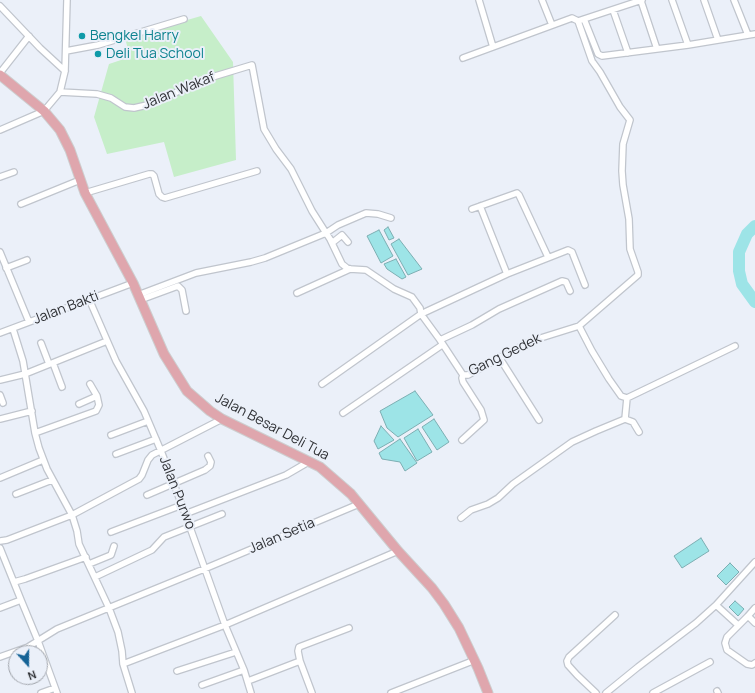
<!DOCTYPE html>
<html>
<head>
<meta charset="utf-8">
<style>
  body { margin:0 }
  #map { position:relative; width:755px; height:693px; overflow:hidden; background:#ebf0f9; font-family:Manrope,sans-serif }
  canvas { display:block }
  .north { position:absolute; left:8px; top:645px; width:40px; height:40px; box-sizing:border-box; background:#ebf0f9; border:1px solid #a0a4ab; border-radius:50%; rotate:159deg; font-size:11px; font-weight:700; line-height:16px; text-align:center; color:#2f3135 }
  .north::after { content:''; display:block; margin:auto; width:14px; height:18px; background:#156396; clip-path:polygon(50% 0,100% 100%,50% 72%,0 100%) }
</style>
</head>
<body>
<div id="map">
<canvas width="755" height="693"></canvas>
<div class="north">N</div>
</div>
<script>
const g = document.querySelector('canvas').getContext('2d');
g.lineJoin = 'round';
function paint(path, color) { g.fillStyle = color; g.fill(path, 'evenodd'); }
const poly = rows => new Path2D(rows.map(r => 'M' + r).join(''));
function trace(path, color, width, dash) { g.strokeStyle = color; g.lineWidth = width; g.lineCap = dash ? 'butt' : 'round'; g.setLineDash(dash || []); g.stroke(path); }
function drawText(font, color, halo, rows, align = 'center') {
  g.font = font + ' Manrope,sans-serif'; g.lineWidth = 4; g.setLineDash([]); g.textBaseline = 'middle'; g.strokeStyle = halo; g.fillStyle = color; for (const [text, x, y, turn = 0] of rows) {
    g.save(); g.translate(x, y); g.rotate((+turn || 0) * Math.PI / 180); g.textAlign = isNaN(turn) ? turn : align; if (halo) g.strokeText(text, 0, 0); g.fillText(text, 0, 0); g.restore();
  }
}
paint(poly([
  [201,16,233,62,236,160,174,177,164,142,107,154,94,117,109,64,130,57,125,38]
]), '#c6eec9');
const water = poly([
  [388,227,394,238,389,240,384,230,388,227],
  [379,230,393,256,381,263,367,236,379,230],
  [399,239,422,269,408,275,391,244,399,239],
  [396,259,406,277,402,279,387,269,384,264,396,259],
  [415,391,433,415,398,437,387,428,380,411,415,391],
  [434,419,449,442,437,450,422,427,434,419],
  [381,426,394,440,378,449,374,441,381,426],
  [418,429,432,452,417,461,404,438,418,429],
  [400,439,417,463,405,471,400,462,382,459,379,453,400,439],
  [701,538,709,551,682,568,674,556,701,538],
  [730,563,739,572,726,585,717,576,730,563],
  [735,601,744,609,738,616,729,607,735,601]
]);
paint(water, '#9de4e7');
trace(water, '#7caeb2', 1);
trace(poly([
  [755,226,747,234,739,252,739,271,742,284,755,302]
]), '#9de4e7', 12);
const street = poly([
  [479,0,493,47],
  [542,0,552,25],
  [672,0,688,45],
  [704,0,718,40],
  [734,0,748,35],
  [641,1,657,49],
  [0,6,40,48,65,71],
  [613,10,628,53],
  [584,19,598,54,602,56,688,45,755,34],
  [66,51,98,45,184,19],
  [463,58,572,18,578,21,581,20,642,0],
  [0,73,29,36],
  [60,92,97,94,111,98,125,107,134,108,147,105,209,78,252,65,264,129,276,149,291,169,312,211,326,233,338,225,366,213,378,214,391,218],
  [0,130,44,111,60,92,65,71,67,0],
  [0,177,14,172],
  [85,193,149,174,152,174,154,176,159,194,162,197,165,198,257,171],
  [21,204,80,180],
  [480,206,507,274],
  [472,209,517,193,519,195,548,257],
  [332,243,342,235,348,242],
  [0,252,29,322],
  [6,268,27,260],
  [297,293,350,269],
  [138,295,196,273,251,262,265,258,326,233,330,239,342,264,347,268,350,269,366,270,394,289,412,297,420,308,421,314,440,340,463,375],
  [89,299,116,361,144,411,161,451,182,505,225,625,244,670,251,693],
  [140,300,178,286,182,290,186,311],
  [579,326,592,351,609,379,621,396,627,398,735,346],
  [13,329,23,361,35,433,39,448,47,469,72,515,77,531,79,544,109,608,118,632,122,651,123,664,132,693],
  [0,333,133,283],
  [440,340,472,325,499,309,562,281,566,282,570,291],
  [41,343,49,364],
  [499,357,539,420],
  [53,363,62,387],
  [463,375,468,375,531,341,579,326,638,275,638,272,630,249,629,219,623,185,622,171,623,144,630,120,620,107,600,72,592,61,578,21],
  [0,380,25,374,107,341],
  [322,384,421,314,507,274,568,250,572,252,585,285],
  [0,395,3,403],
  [79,404,97,396],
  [343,413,442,345],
  [0,419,32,411],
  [625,419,633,422,639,432],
  [35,433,96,411,99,405,97,396,90,384],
  [111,435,148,421],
  [462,440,484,420,481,410,463,382,462,378,463,375],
  [116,454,156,439],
  [0,478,43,460],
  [16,494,52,480],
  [147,495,205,470,210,466,211,462,208,456],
  [185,514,286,475,310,461],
  [461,518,471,510,488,504,498,498,513,484,572,442,596,431,625,419,627,398],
  [111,532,182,505],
  [0,541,7,540,72,515,139,479,142,475,148,460,152,455,222,419],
  [0,548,21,600,0,608],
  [89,564,111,555,114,546],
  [95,577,152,550,164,537,222,514],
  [14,582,25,579,86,557],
  [21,600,38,641,57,693],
  [716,605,738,625],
  [755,608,748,616,755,623],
  [748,616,727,637,725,643,727,650,747,664,752,665,755,663],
  [0,657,28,647,57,629,204,569,359,504],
  [123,664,225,625,398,551],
  [177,671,236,652],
  [248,681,300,661],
  [202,685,244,670],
  [717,691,718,693],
  [41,693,55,688],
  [312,693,300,661,298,651,299,647,349,628],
  [391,693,475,660],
  [596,693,577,675,568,665,567,661,569,657,615,615],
  [606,693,638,667,696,623,716,605,755,562],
  [653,693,710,662]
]);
const primary = poly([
  [0,75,44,111,60,130,70,150,85,193,133,283,164,354,187,391,210,411,222,419,320,467,351,494,398,551,432,588,444,604,459,628,478,668,488,693]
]);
trace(street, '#c0c5cd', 8);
trace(primary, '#cdcecf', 11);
trace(street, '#fff', 5.5);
trace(primary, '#dfa6ad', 9);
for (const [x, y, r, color] of [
  [82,36,4,"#0f9aa8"],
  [98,54,4,"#0f9aa8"]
]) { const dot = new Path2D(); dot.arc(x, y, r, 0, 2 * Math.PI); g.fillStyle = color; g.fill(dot); trace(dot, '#ebf0f9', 1.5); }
drawText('14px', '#0d838f', '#ebf0f9', [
  ["Bengkel Harry",90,36],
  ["Deli Tua School",106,54]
], 'left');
drawText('14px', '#2f3135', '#ebf0f9', [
  ["Jalan Wakaf",179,91,-22],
  ["Jalan Bakti",66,308,-21],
  ["Gang Gedek",505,355,-26],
  ["Jalan Besar Deli Tua",272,427,28],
  ["Jalan Purwo",177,493,69],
  ["Jalan Setia",282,536,-23]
]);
</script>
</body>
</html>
